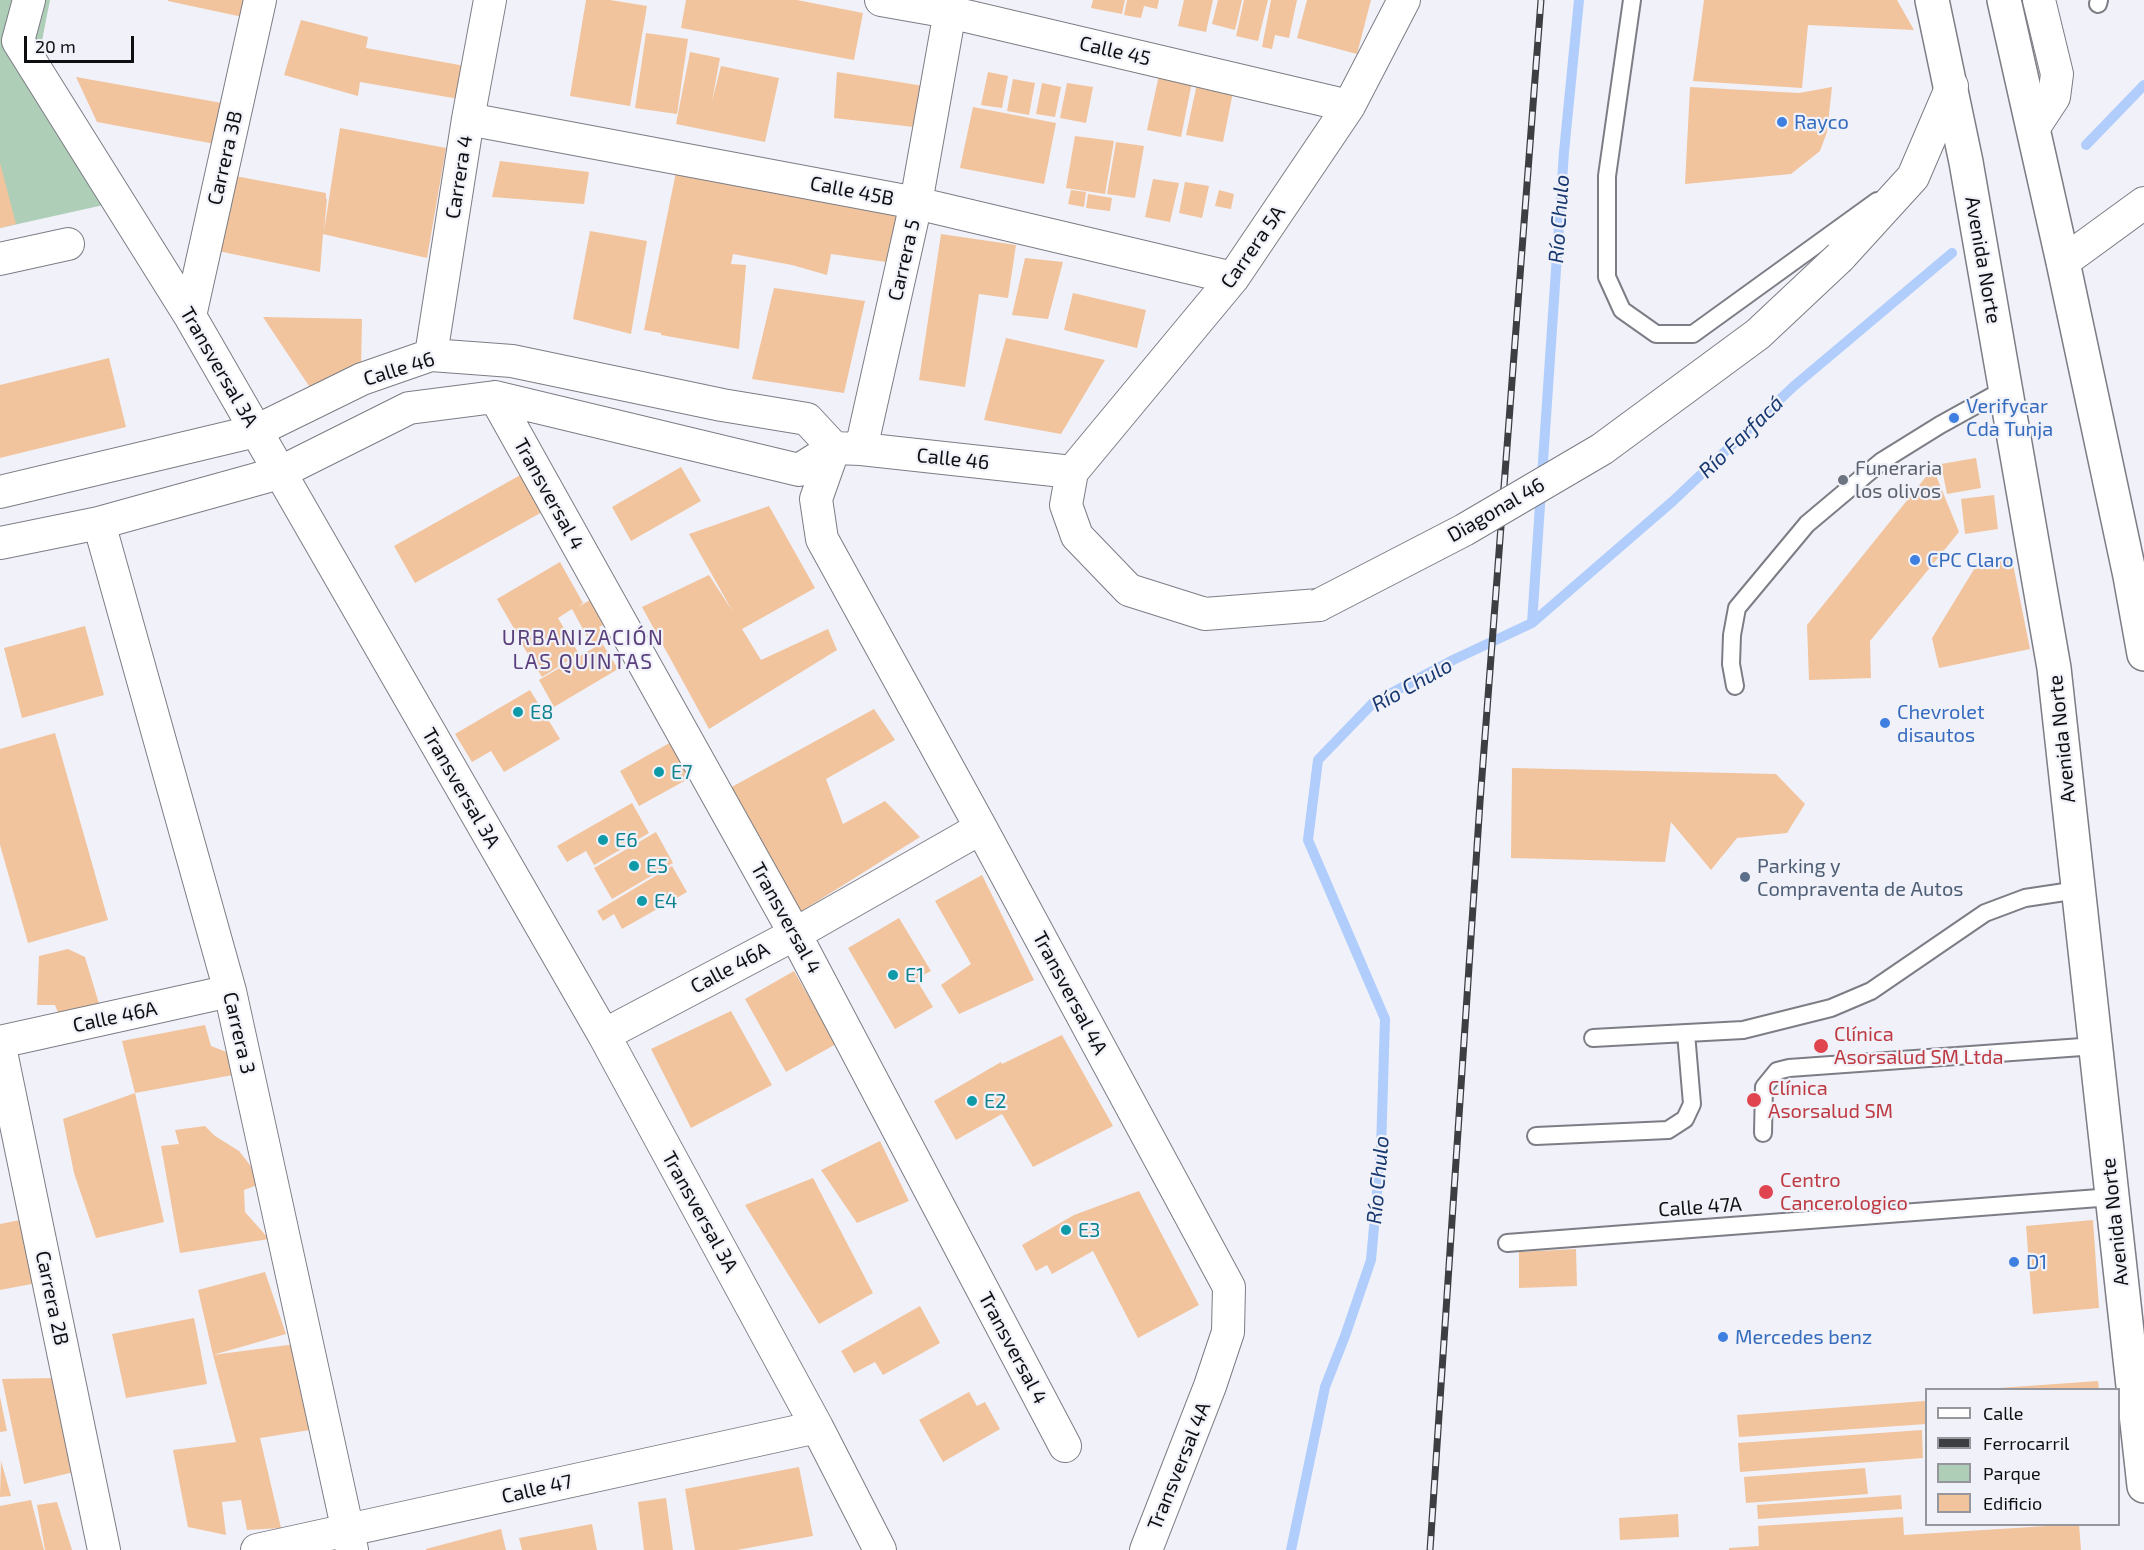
<!DOCTYPE html>
<html>
<head>
<meta charset="utf-8">
<style>
  body { margin:0 }
  #map { position:relative; width:2144px; height:1550px; overflow:hidden; background:#f0f1f9; font-family:"Exo 2",sans-serif }
  canvas { display:block }
  .legend { position:absolute; left:1925px; top:1388px; width:195px; height:138px; box-sizing:border-box; background:#f0f1f9; border:2px solid #96979c; margin:0; padding:8px 10px; list-style:none; font-size:18px; color:#0e0f11 }
  .legend li { display:flex; align-items:center; gap:12px; height:30px }
  .legend b { width:30px; border:2px solid #96979c }
  .scale { position:absolute; left:24px; top:36px; width:110px; height:27px; box-sizing:border-box; border:3px solid #0e0f11; border-top:0; padding-left:8px; font-size:18px; line-height:21px; white-space:nowrap; color:#0e0f11; -webkit-text-stroke:4px #f0f1f9; paint-order:stroke }
</style>
</head>
<body>
<div id="map">
<canvas width="2144" height="1550"></canvas>
<ul class="legend">
<li><b style="height:8px;background:#fff"></b>Calle</li>
<li><b style="height:8px;background:#3d3e41"></b>Ferrocarril</li>
<li><b style="height:16px;background:#afceb7"></b>Parque</li>
<li><b style="height:16px;background:#f2c49d"></b>Edificio</li>
</ul>
<div class="scale">20 m</div>
</div>
<script>
const g = document.querySelector('canvas').getContext('2d');
g.lineJoin = 'round';
function paint(path, color) { g.fillStyle = color; g.fill(path, 'evenodd'); }
const poly = rows => new Path2D(rows.map(r => 'M' + r).join(''));
function trace(path, color, width, dash) { g.strokeStyle = color; g.lineWidth = width; g.lineCap = dash ? 'butt' : 'round'; g.setLineDash(dash || []); g.stroke(path); }
function drawText(font, color, halo, rows, align = 'center') {
  g.font = font + ' "Exo 2",sans-serif'; g.lineWidth = 4.5; g.setLineDash([]); g.textBaseline = 'middle'; g.strokeStyle = halo; g.fillStyle = color; for (const [text, x, y, turn = 0] of rows) {
    g.save(); g.translate(x, y); g.rotate((+turn || 0) * Math.PI / 180); g.textAlign = isNaN(turn) ? turn : align; if (halo) g.strokeText(text, 0, 0); g.fillText(text, 0, 0); g.restore();
  }
}
paint(poly([
  [0,0,50,0,39,56,126,200,0,228]
]), '#afceb7');
trace(poly([
  [2086,145,2144,85],
  [1532,623,1673,501,1794,386,1952,253],
  [1291,1550,1325,1387,1345,1336,1371,1260,1381,1149,1385,1019,1308,840,1318,760,1373,703,1453,660,1532,623,1564,152,1579,0]
]), '#b0cdfc', 10);
paint(poly([
  [168,0,251,0,252,19,168,1],
  [586,0,610,0,647,6,630,106,570,96],
  [686,0,797,0,863,13,854,60,681,28],
  [1093,0,1125,0,1122,14,1091,8],
  [1127,0,1159,0,1157,9,1144,6,1141,18,1124,15],
  [1184,0,1213,0,1206,32,1178,26],
  [1218,0,1242,0,1235,30,1212,24],
  [1244,0,1268,0,1258,41,1236,36],
  [1271,0,1297,0,1289,38,1275,35,1272,49,1262,47],
  [1307,0,1371,0,1357,54,1297,38],
  [1704,0,1897,0,1914,30,1808,25,1802,88,1693,81],
  [301,20,368,37,366,48,465,66,459,99,360,82,358,96,284,75],
  [646,33,688,39,677,114,635,108],
  [690,52,720,58,712,101,721,66,779,78,765,142,676,124],
  [837,72,936,88,914,127,834,118],
  [988,72,1008,76,1002,108,981,105],
  [1159,75,1192,82,1181,137,1147,130],
  [76,77,222,103,215,144,97,122],
  [1013,79,1035,83,1029,115,1007,111],
  [1198,79,1234,87,1223,142,1186,135],
  [1042,83,1061,87,1055,117,1036,114],
  [1067,83,1093,87,1086,123,1060,118],
  [1690,87,1799,93,1832,87,1827,132,1820,151,1791,174,1685,184],
  [973,107,1056,123,1044,184,960,168],
  [340,128,446,148,427,258,323,234,320,272,213,250,235,176,326,193,326,199,327,199,324,231],
  [1075,136,1114,141,1105,194,1066,188],
  [1116,142,1144,146,1135,198,1107,194],
  [500,161,589,172,584,204,492,197],
  [0,163,16,224,0,228],
  [676,172,901,216,893,263,831,254,827,275,792,265,733,254,731,264,746,265,739,349,661,335,661,333,644,330],
  [1153,179,1179,183,1170,222,1145,217],
  [1185,182,1209,186,1202,218,1179,213],
  [1071,190,1086,192,1084,207,1068,204],
  [1219,190,1234,194,1231,209,1215,206],
  [1088,194,1112,198,1110,211,1086,208],
  [590,231,647,241,631,334,573,319],
  [941,234,1016,245,1008,298,979,294,965,387,919,380],
  [1025,258,1063,262,1048,319,1012,315],
  [774,288,865,301,844,393,752,379],
  [1073,293,1146,310,1137,348,1064,330],
  [263,317,362,319,361,369,311,389],
  [1006,338,1105,360,1061,434,984,420],
  [109,358,126,427,0,458,0,385],
  [1976,458,1981,488,1947,494,1941,464],
  [681,467,701,501,631,541,612,507],
  [1933,468,1959,532,1870,641,1871,678,1809,680,1807,625],
  [531,469,553,506,415,583,394,546],
  [1994,495,1998,529,1965,534,1961,499],
  [769,506,815,588,742,629,761,660,828,629,837,650,709,729,642,607,709,575,733,612,689,534],
  [2012,559,2030,649,1939,668,1932,638,1976,566],
  [560,562,583,603,578,607,595,597,609,622,599,627,604,637,591,644,572,609,558,618,579,654,542,677,520,641,546,626,520,639,497,599],
  [85,626,104,695,22,718,4,648],
  [602,643,618,669,554,707,539,680],
  [530,690,560,739,504,772,491,751,472,762,455,734],
  [874,709,895,740,826,779,843,824,885,801,920,837,797,914,728,789],
  [55,733,108,920,28,943,0,845,0,749],
  [680,737,699,773,639,806,620,771],
  [1512,768,1776,774,1805,804,1787,833,1737,838,1711,870,1671,822,1665,862,1511,858],
  [632,803,649,833,594,865,586,851,567,862,557,846],
  [656,832,673,863,612,899,594,868],
  [672,866,687,892,622,929,614,914,603,921,597,911],
  [982,875,1034,980,959,1014,941,985,971,964,935,901],
  [899,918,931,971,916,979,933,1007,895,1029,848,948],
  [68,949,85,957,100,1007,61,1020,55,1005,37,1005,39,956],
  [794,971,836,1044,786,1072,745,999],
  [731,1011,772,1085,691,1128,651,1049],
  [205,1025,211,1046,229,1053,233,1075,135,1093,122,1041],
  [1062,1035,1113,1126,1033,1167,1002,1114,956,1140,934,1101,1001,1062,1002,1064],
  [135,1093,164,1222,96,1238,74,1173,63,1119],
  [205,1126,215,1136,239,1151,250,1165,260,1184,244,1190,245,1212,269,1239,180,1253,161,1146,179,1144,175,1130],
  [880,1141,909,1201,857,1223,821,1170],
  [813,1178,873,1293,819,1324,745,1205],
  [1139,1191,1199,1305,1138,1338,1093,1251,1052,1274,1047,1265,1036,1271,1022,1245,1074,1215],
  [25,1219,42,1282,0,1290,0,1224],
  [2093,1220,2099,1308,2033,1314,2026,1226],
  [1576,1249,1577,1286,1519,1288,1519,1252],
  [265,1272,286,1334,213,1355,303,1343,316,1429,260,1438,281,1528,247,1530,241,1500,222,1502,226,1535,188,1527,173,1450,236,1442,213,1355,198,1290],
  [920,1306,940,1343,883,1375,875,1362,854,1373,841,1351],
  [194,1318,207,1384,126,1398,112,1334],
  [54,1378,78,1471,24,1484,2,1379],
  [2098,1381,2099,1389,1999,1389,1999,1388],
  [969,1392,977,1406,985,1402,1000,1429,943,1462,919,1420],
  [0,1397,7,1431,0,1432],
  [1925,1401,1926,1424,1739,1437,1737,1415],
  [1922,1430,1923,1458,1740,1472,1738,1443],
  [1,1461,11,1496,0,1497],
  [799,1467,813,1536,737,1550,695,1550,685,1489],
  [1865,1468,1868,1494,1746,1503,1744,1477],
  [1901,1495,1902,1509,1758,1519,1757,1505],
  [666,1498,673,1550,644,1550,638,1502],
  [31,1500,44,1550,0,1550,0,1506],
  [57,1502,72,1550,45,1550,37,1505],
  [1678,1514,1679,1537,1620,1540,1619,1518],
  [1903,1517,1904,1535,2079,1524,2081,1550,1729,1550,1729,1548,1759,1546,1758,1526],
  [592,1524,597,1550,522,1550,519,1538],
  [501,1529,506,1550,426,1550,426,1549]
]), '#f2c49d');
const service = poly([
  [1632,0,1607,176,1607,277,1622,310,1656,334,1693,334,1877,201],
  [2098,4,2099,0],
  [1735,686,1731,664,1732,635,1737,608,1807,524,1882,461,1940,425,2005,389],
  [1593,1038,1743,1030,1831,1008,1871,991,1985,913,2025,898,2078,890],
  [1763,1133,1764,1087,1777,1071,1789,1068,2096,1046],
  [1536,1136,1668,1130,1685,1119,1692,1104,1686,1033],
  [1507,1243,2112,1197]
]);
const minor = poly([
  [29,0,18,41,190,316,604,1035,817,1427,880,1550],
  [881,0,949,12,1349,106],
  [468,119,916,203,1233,278],
  [2033,129,2054,97,2057,74,2039,0],
  [1840,257,1913,177,1952,86],
  [0,259,68,244],
  [2063,262,2144,203],
  [190,316,260,0],
  [431,355,468,119,490,0],
  [495,397,795,934,1065,1446],
  [834,448,816,499,822,539,981,828,1229,1287,1228,1332,1210,1386,1146,1550],
  [861,449,916,203,952,0],
  [0,492,256,431,362,379,431,355,512,361,722,405,807,419,834,448],
  [99,523,230,991,352,1550],
  [0,543,99,523,279,473,409,408,495,397,799,470,834,448,861,449,1072,472],
  [1319,605,1205,614,1129,590,1077,536,1066,505,1072,472,1233,278,1349,106,1404,0],
  [604,1035,795,934,981,828],
  [0,1042,230,991],
  [0,1047,104,1550],
  [257,1550,817,1427]
]);
const primary = poly([
  [1932,0,1966,162,2054,668,2144,1486],
  [2004,0,2063,262,2130,576,2144,654]
]);
trace(service, '#7c7d85', 20);
trace(minor, '#7c7d85', 34);
trace(primary, '#7c7d85', 36);
trace(service, '#fff', 16);
trace(minor, '#fff', 32);
trace(primary, '#fff', 33);
const rail = poly([
  [1430,1550,1480,802,1541,0]
]);
trace(rail, '#3d3e41', 7);
trace(rail, '#f0f1f9', 4.5, [14]);
const minorBridge = poly([
  [1319,605,1464,530,1602,449,1758,334,1840,257]
]);
trace(minorBridge, '#7c7d85', 34, []);
trace(minorBridge, '#fff', 32);
for (const [x, y, r, color] of [
  [1782,122,6,"#3f7fe0"],
  [1954,418,6,"#3f7fe0"],
  [1843,480,6,"#6b7280"],
  [1915,560,6,"#3f7fe0"],
  [518,712,6,"#0f9aa8"],
  [1885,723,6,"#3f7fe0"],
  [659,772,6,"#0f9aa8"],
  [603,840,6,"#0f9aa8"],
  [634,866,6,"#0f9aa8"],
  [1745,877,6,"#5c6f8a"],
  [642,901,6,"#0f9aa8"],
  [893,975,6,"#0f9aa8"],
  [1821,1046,8,"#e0444e"],
  [1754,1100,8,"#e0444e"],
  [972,1101,6,"#0f9aa8"],
  [1766,1192,8,"#e0444e"],
  [1066,1230,6,"#0f9aa8"],
  [2014,1262,6,"#3f7fe0"],
  [1723,1337,6,"#3f7fe0"]
]) { const dot = new Path2D(); dot.arc(x, y, r, 0, 2 * Math.PI); g.fillStyle = color; g.fill(dot); trace(dot, '#f0f1f9', 2); }
drawText('20px', '#0e0f11', '#f0f1f9', [
  ["Calle 45",1115,51,13],
  ["Carrera 3B",225,158,-77],
  ["Carrera 4",459,177,-81],
  ["Calle 45B",852,191,11],
  ["Carrera 5A",1253,247,-55],
  ["Carrera 5",904,260,-77],
  ["Avenida Norte",1983,260,80],
  ["Transversal 3A",219,367,60],
  ["Calle 46",399,369,-17],
  ["Calle 46",953,459,6],
  ["Transversal 4",549,494,61],
  ["Diagonal 46",1496,510,-30],
  ["Avenida Norte",2062,739,-96],
  ["Transversal 3A",461,788,60],
  ["Transversal 4",786,918,61],
  ["Calle 46A",730,968,-28],
  ["Transversal 4A",1070,993,62],
  ["Calle 46A",115,1017,-12],
  ["Carrera 3",239,1033,77],
  ["Calle 47A",1700,1207,-4],
  ["Transversal 3A",700,1212,61],
  ["Avenida Norte",2115,1222,-96],
  ["Carrera 2B",52,1298,78],
  ["Transversal 4",1013,1348,62],
  ["Transversal 4A",1179,1466,-68],
  ["Calle 47",537,1489,-13]
]);
drawText('20px', '#366cbe', '#f0f1f9', [
  ["Rayco",1794,122],
  ["Verifycar",1966,406],
  ["Cda Tunja",1966,429],
  ["CPC Claro",1927,560],
  ["Chevrolet",1897,712],
  ["disautos",1897,735],
  ["D1",2026,1262],
  ["Mercedes benz",1735,1337]
], 'left');
drawText('20px', '#5b616d', '#f0f1f9', [
  ["Funeraria",1855,468],
  ["los olivos",1855,491]
], 'left');
drawText('20px', '#0d838f', '#f0f1f9', [
  ["E8",530,712],
  ["E7",671,772],
  ["E6",615,840],
  ["E5",646,866],
  ["E4",654,901],
  ["E1",905,975],
  ["E2",984,1101],
  ["E3",1078,1230]
], 'left');
drawText('20px', '#4e5e75', '#f0f1f9', [
  ["Parking y",1757,866],
  ["Compraventa de Autos",1757,889]
], 'left');
drawText('20px', '#be3a42', '#f0f1f9', [
  ["Clínica",1834,1034],
  ["Asorsalud SM Ltda",1834,1057],
  ["Clínica",1768,1088],
  ["Asorsalud SM",1768,1111],
  ["Centro",1780,1180],
  ["Cancerologico",1780,1203]
], 'left');
drawText('italic 21px', '#173970', '#f0f1f9', [
  ["Río Chulo",1559,219,-86],
  ["Río Farfacá",1741,437,-44],
  ["Río Chulo",1412,685,-29],
  ["Río Chulo",1378,1180,-85]
]);
g.letterSpacing = '1.5px';
drawText('21px', '#593f7b', '#f0f1f9', [
  ["URBANIZACIÓN",583,638],
  ["LAS QUINTAS",583,662]
]);
g.letterSpacing = '0px';
</script>
</body>
</html>
